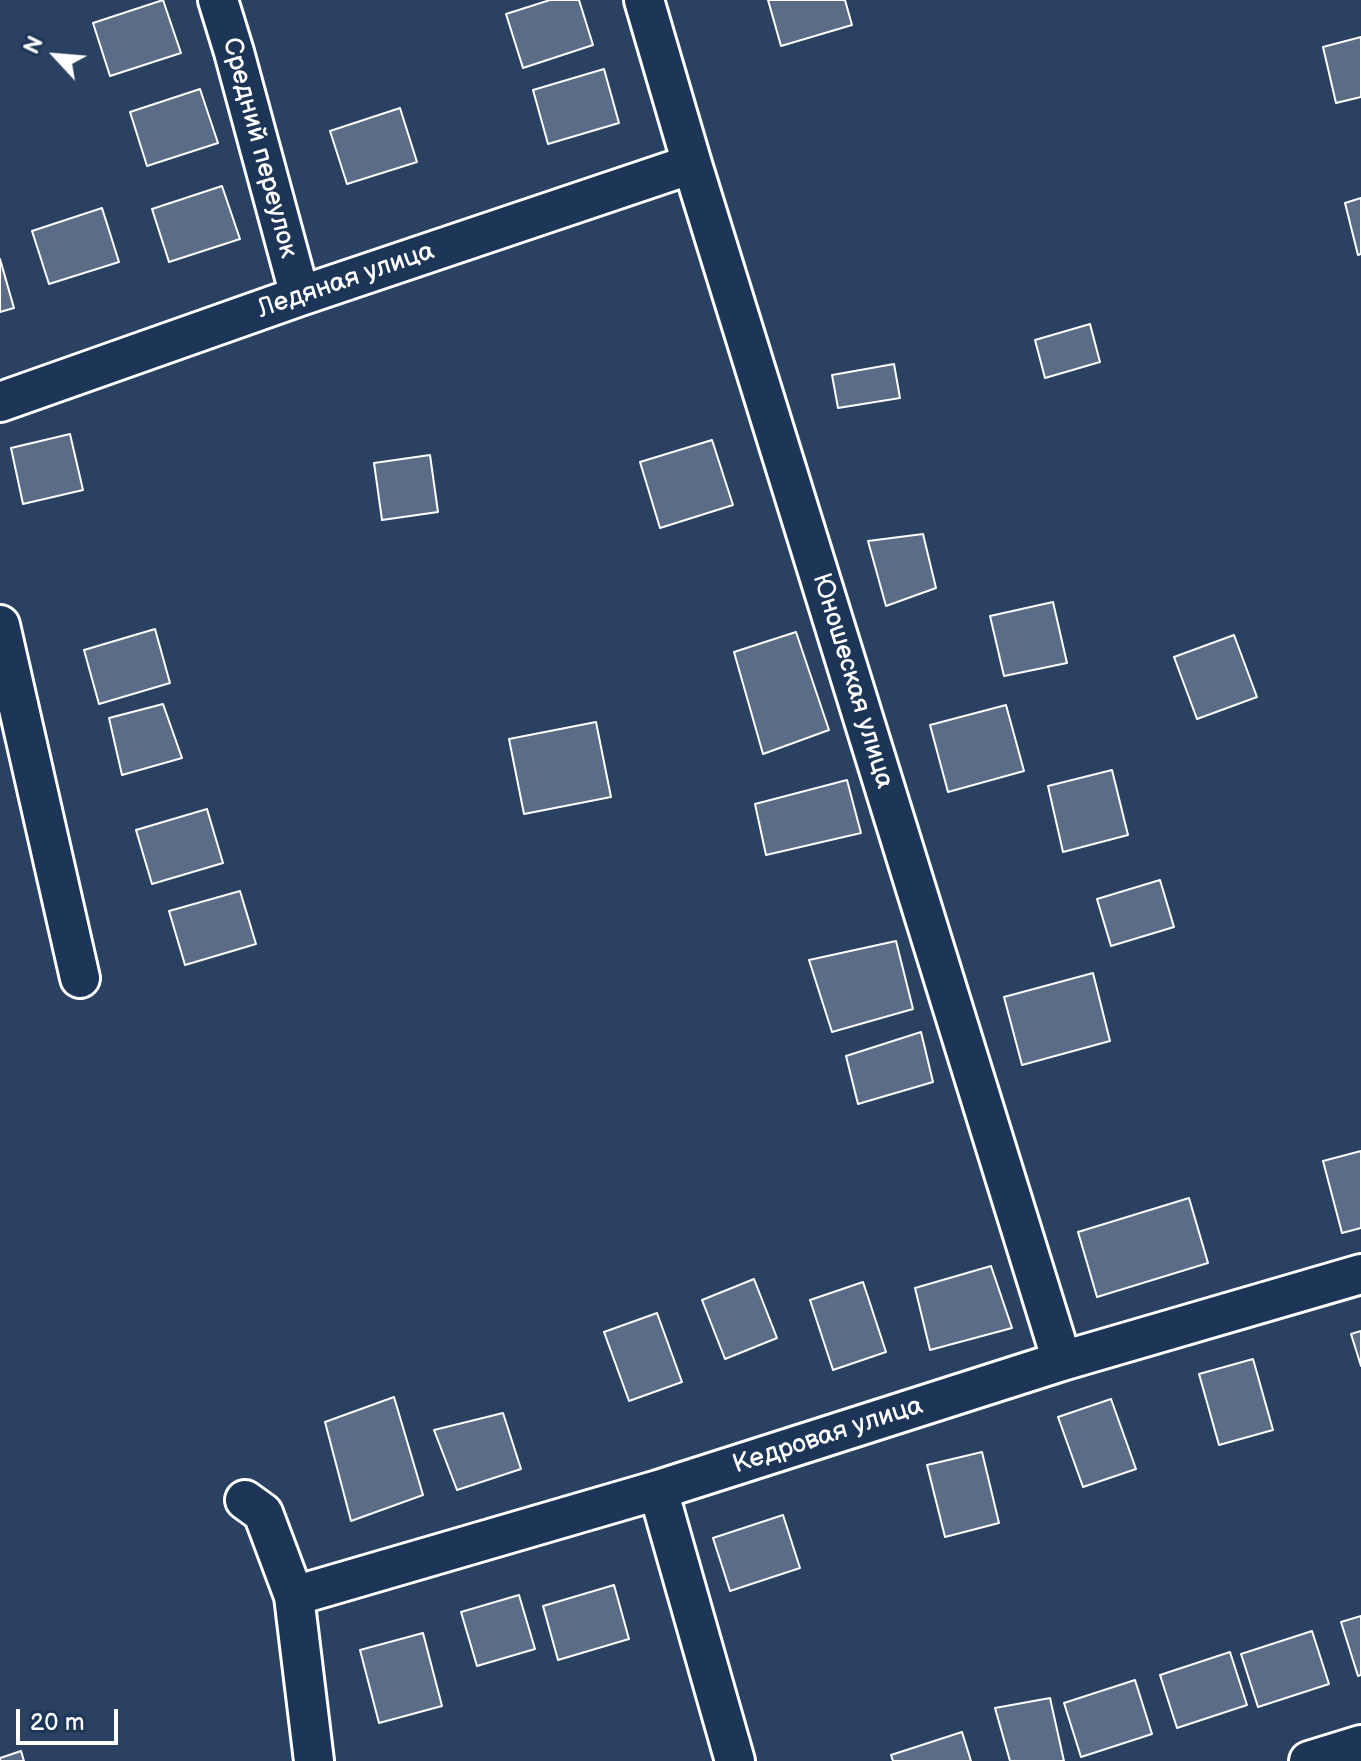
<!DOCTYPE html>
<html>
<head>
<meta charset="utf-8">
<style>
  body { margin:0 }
  #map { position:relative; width:1361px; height:1761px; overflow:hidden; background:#2a4161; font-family:"Balsamiq Sans",sans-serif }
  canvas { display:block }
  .north { position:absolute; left:16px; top:16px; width:80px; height:80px; -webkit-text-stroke:6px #1d3557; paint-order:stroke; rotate:296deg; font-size:22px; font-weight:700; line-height:32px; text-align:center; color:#fff }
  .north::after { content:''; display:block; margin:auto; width:28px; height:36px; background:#fff; clip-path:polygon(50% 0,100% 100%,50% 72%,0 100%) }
  .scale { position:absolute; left:16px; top:1709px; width:102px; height:36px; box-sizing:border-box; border:4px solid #fff; border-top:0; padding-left:10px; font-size:24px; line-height:28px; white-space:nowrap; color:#fff; -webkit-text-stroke:6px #1d3557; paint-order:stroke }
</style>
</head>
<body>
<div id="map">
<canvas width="1361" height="1761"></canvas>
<div class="north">N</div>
<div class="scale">20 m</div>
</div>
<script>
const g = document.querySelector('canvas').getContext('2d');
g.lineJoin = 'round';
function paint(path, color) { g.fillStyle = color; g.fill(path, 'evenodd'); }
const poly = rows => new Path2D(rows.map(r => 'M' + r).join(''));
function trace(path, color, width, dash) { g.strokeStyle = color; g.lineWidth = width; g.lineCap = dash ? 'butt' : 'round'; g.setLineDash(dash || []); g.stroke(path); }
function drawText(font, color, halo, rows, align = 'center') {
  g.font = font + ' "Balsamiq Sans",sans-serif'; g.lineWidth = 6; g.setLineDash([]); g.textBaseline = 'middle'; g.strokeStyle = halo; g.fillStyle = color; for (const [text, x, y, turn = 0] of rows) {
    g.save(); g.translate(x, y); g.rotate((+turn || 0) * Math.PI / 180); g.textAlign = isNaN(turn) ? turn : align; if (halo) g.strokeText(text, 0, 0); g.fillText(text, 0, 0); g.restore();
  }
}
const building = poly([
  [163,0,181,53,110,76,93,23,163,0],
  [550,0,579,0,593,45,523,68,506,14,550,0],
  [768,0,845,0,852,25,781,46,768,0],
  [1361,37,1361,97,1336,103,1323,47,1361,37],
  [604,69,619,123,548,144,533,90,604,69],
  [200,89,218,143,147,166,130,112,200,89],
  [400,108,417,162,347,184,330,131,400,108],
  [222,186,240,239,169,262,152,209,222,186],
  [1361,198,1361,254,1358,255,1345,203,1361,198],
  [102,208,119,262,49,284,32,231,102,208],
  [0,259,14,308,0,312,0,259],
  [1090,324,1100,362,1045,378,1035,340,1090,324],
  [894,364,900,398,838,408,832,375,894,364],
  [70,434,83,490,23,504,11,448,70,434],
  [712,440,733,505,660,528,640,462,712,440],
  [430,455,438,512,382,520,374,463,430,455],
  [923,534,936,588,886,606,868,541,923,534],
  [1053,602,1067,663,1004,676,990,616,1053,602],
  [155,629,170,683,99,704,84,650,155,629],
  [796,632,829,730,763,754,734,652,796,632],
  [1234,635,1257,697,1197,719,1174,657,1234,635],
  [163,704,182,758,122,775,109,718,163,704],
  [1006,705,1024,771,948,792,930,725,1006,705],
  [596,722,611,797,524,814,509,739,596,722],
  [1112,770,1128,835,1063,852,1048,786,1112,770],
  [847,780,861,833,766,855,755,804,847,780],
  [207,809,223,863,152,884,136,830,207,809],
  [1160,880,1174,927,1111,946,1097,899,1160,880],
  [240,891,256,944,185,965,169,911,240,891],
  [896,941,913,1009,832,1032,809,960,896,941],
  [1093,973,1110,1041,1022,1065,1004,997,1093,973],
  [921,1032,933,1082,858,1104,846,1056,921,1032],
  [1361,1151,1361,1228,1342,1233,1323,1161,1361,1151],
  [1189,1198,1208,1263,1097,1297,1078,1232,1189,1198],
  [991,1266,1012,1328,930,1350,915,1288,991,1266],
  [754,1279,777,1338,725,1359,702,1300,754,1279],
  [863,1282,886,1352,833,1370,810,1300,863,1282],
  [657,1313,682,1382,629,1401,604,1332,657,1313],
  [1361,1331,1361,1366,1351,1334,1361,1331],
  [1253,1359,1273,1430,1219,1445,1199,1374,1253,1359],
  [394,1397,423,1495,351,1521,325,1422,394,1397],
  [1111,1399,1136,1469,1083,1487,1058,1417,1111,1399],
  [503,1413,521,1469,457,1490,434,1430,503,1413],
  [982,1452,999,1523,945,1537,927,1465,982,1452],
  [783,1515,800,1568,730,1591,713,1538,783,1515],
  [614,1585,629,1639,558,1660,543,1606,614,1585],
  [519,1595,535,1649,477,1666,461,1612,519,1595],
  [1361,1616,1361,1675,1358,1676,1341,1622,1361,1616],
  [1312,1631,1329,1684,1258,1707,1241,1654,1312,1631],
  [423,1633,442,1706,379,1723,360,1650,423,1633],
  [1230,1652,1247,1705,1177,1728,1160,1675,1230,1652],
  [1135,1680,1152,1734,1081,1757,1064,1703,1135,1680],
  [1050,1698,1064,1761,1010,1761,995,1708,1050,1698],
  [962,1732,971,1761,893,1761,891,1755,962,1732],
  [21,1751,24,1761,0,1761,0,1758,21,1751]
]);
paint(building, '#5b6c86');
trace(building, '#fff', 2);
const minor = poly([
  [218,0,234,52,300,296],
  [644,0,692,164,1062,1361],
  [0,402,300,296,692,164],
  [0,625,80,978],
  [658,1490,735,1761],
  [245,1500,263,1513,294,1596,314,1761],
  [294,1596,658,1490,1062,1361,1361,1274],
  [1309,1761,1361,1745]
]);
trace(minor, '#fff', 44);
trace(minor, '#1d3557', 38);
drawText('26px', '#fff', '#1d3557', [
  ["Средний переулок",259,148,75],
  ["Ледяная улица",346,281,-19],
  ["Юношеская улица",852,681,73],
  ["Кедровая улица",828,1436,-18]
]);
</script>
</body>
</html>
